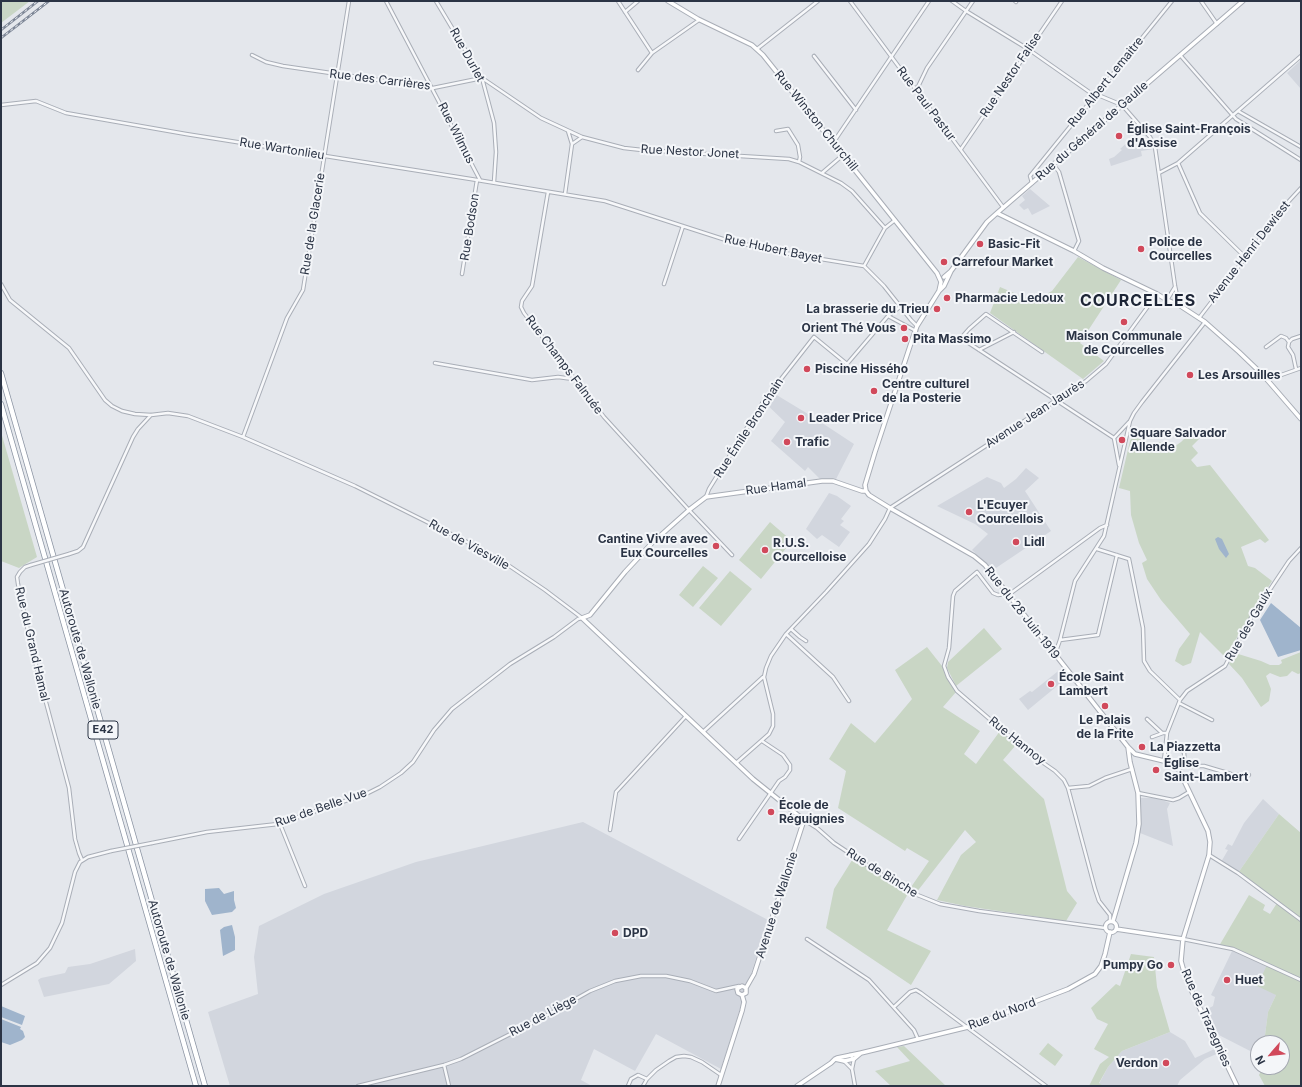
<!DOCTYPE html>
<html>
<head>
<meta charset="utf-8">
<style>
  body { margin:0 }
  #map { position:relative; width:1302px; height:1087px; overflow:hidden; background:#e4e7ec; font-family:Inter,sans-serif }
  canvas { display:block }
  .frame { position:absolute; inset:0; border:2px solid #2b3445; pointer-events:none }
  .north { position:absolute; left:1250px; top:1035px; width:40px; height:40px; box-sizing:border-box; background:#f4f6f9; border:1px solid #a4a8b1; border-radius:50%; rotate:242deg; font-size:11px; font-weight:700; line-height:16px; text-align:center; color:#2b3445 }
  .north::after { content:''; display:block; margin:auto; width:14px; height:18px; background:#d1495b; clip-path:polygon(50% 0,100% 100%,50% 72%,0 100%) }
</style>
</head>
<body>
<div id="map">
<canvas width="1302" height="1087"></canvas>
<div class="frame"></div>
<div class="north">N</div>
</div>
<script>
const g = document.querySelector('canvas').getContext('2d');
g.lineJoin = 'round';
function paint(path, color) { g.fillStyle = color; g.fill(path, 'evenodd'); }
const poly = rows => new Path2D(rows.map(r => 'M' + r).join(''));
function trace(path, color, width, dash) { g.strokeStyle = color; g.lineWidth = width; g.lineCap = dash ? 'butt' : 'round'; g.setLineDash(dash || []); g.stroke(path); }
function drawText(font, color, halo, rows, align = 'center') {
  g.font = font + ' Inter,sans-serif'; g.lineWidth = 4; g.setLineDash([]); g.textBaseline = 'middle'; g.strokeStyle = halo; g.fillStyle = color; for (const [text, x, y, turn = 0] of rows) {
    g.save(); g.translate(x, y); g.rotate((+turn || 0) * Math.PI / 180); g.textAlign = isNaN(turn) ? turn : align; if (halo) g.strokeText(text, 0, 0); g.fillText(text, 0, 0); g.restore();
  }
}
paint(poly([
  [1301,60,1301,89,1287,73],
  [1130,140,1138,149,1153,146,1154,149,1141,151,1142,156,1111,166,1109,159,1114,157,1122,150,1120,149],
  [1030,189,1050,206,1032,215,1028,208,1024,210,1019,205,1025,200,1022,196],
  [770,391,813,417,854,444,834,483,820,479,808,467,805,471,771,441,785,422,762,400],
  [1026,468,1039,478,1025,491,1051,531,993,570,972,550,988,534,975,524,937,506,987,477,1001,483,1004,488,1016,479],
  [829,493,837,496,851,506,841,519,844,521,840,525,850,532,839,547,822,535,817,539,806,529],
  [1062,668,1068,677,1028,710,1019,699,1030,691,1032,692],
  [1140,798,1156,798,1170,803,1167,809,1173,846,1140,833],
  [1263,799,1279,814,1238,873,1221,862,1228,850,1225,849,1228,844,1232,846,1244,823],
  [583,822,768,920,721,1069,656,1034,635,1071,594,1049,581,1080,592,1086,230,1086,208,1012,258,994,254,957,259,926,324,894,416,862],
  [135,949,136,961,109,984,44,997,38,980,41,978,65,973,68,967,90,964],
  [1233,949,1268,965,1276,995,1268,1012,1264,1043,1258,1043,1258,1055,1211,1031,1202,1012,1213,1006,1215,997,1211,995],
  [1170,1032,1185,1041,1195,1058,1219,1047,1221,1052,1205,1059,1180,1080,1177,1086,1103,1086,1099,1084,1108,1067,1122,1051]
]), '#d2d6de');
paint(poly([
  [1,1,30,1,1,23],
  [1078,257,1121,280,1080,343,1104,361,1083,379,990,313,1000,287,1033,301,1052,291],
  [1193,430,1201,437,1192,446,1198,453,1191,460,1197,467,1210,465,1269,540,1265,543,1260,539,1241,547,1248,566,1255,568,1272,581,1225,657,1200,632,1191,663,1183,666,1175,661,1179,649,1190,634,1161,600,1147,579,1142,563,1147,560,1139,543,1131,515,1130,491,1119,488,1130,441,1134,433,1149,443,1161,442,1171,449,1181,442],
  [1,432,37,557,19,568,1,561],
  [770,522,792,541,761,579,739,560],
  [703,566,718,578,693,607,679,595],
  [730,571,752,589,721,626,699,608],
  [984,628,1002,649,956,686,947,668,948,662],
  [927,647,942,666,956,692,943,707,980,731,964,754,976,764,1000,731,1016,745,1003,760,1044,799,1067,891,1077,903,1066,921,965,906,937,900,961,855,976,842,965,830,916,893,909,890,929,861,907,848,905,851,838,808,846,771,829,759,851,723,875,743,912,699,895,670],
  [1301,652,1301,673,1298,674,1292,671,1287,676,1280,677,1270,673,1266,676,1271,689,1269,701,1261,707,1242,678,1229,664,1235,653,1261,661,1270,665,1279,665,1282,663,1281,660],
  [1279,814,1301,833,1301,918,1300,919,1301,920,1301,1086,1265,1086,1259,1075,1263,1067,1282,1067,1282,1043,1264,1043,1268,1012,1276,995,1257,986,1267,965,1233,949,1219,946,1249,895,1265,905,1263,910,1270,914,1277,903,1238,873],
  [854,857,895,885,909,892,887,930,931,951,911,985,826,928,834,889],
  [1131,954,1154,957,1157,987,1170,1032,1122,1051,1108,1067,1099,1083,1103,1086,1089,1086,1100,1064,1109,1057,1094,1049,1108,1024,1097,1019,1091,1008,1116,984,1120,986],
  [1048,1043,1063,1055,1055,1066,1039,1054],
  [904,1046,946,1086,891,1086,875,1071,910,1061,897,1047]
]), '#c9d6c5');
paint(poly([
  [1218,537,1222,539,1229,554,1226,558,1219,549,1215,539],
  [1271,603,1301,628,1301,650,1278,657,1260,620],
  [219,888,224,894,234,891,234,900,236,908,232,912,212,915,205,901,205,889],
  [232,925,235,937,235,950,223,956,220,930,224,927],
  [1,1006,25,1016,22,1025,1,1017],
  [1,1019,21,1027,20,1029,23,1031,25,1037,22,1040,10,1045,1,1042]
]), '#9fb4cc');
const street = poly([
  [386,1,480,180],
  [436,1,482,78,494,123,496,152,494,182],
  [618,1,652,53],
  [850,1,1003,207],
  [952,1,966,11,1028,49,1095,96,1098,95,1122,105,1150,137,1155,147,1175,286,1179,305],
  [1015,1,1016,2],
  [1201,1,1217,24],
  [625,12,638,1],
  [757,49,818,1],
  [252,55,266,62,283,66,433,88,482,78,541,118,582,137,624,148,642,150,789,159,799,162,841,183,852,191,885,228],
  [1180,55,1236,119,1301,160],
  [814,56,856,110],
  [638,70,652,53,699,20],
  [916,91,927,68,973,1],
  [1,105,36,101,66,113,186,134,477,180,605,201,726,240,790,254,864,266],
  [1238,111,1301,147],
  [568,131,572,144],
  [776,131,788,129,798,145,800,157,799,162],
  [833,143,929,1],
  [961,149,1062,1],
  [1178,163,1200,213,1245,257],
  [1053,164,1059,172,1079,241,1074,251],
  [822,173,843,155],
  [1159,173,1178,163,1301,56],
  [1032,183,1030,176,1172,1],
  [548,192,532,286,522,301,521,307,524,313,604,417,689,510,732,555],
  [565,194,572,144,582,137],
  [864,266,884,286,911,320,917,326],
  [864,266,885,228,895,220],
  [462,274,477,180],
  [1,284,10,300,69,348,105,400,112,406,122,411,135,414,151,415,168,413,188,416,243,437,355,486,471,544,505,563,545,590,582,618],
  [664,284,683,226],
  [1167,300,1175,287],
  [888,316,916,331],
  [1199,318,1289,201,1301,188],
  [1289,342,1292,339,1301,336],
  [1266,347,1281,336,1286,338,1289,342,1288,347,1293,355,1296,369],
  [979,350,1014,332],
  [1042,352,986,314,969,329,961,338,1114,438],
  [435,363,532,380,558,377,573,379],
  [1267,380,1301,368],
  [243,437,287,318,303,290,349,1],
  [1114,438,1119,465],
  [1114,438,1129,422],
  [706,497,709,489,763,402,814,337,847,364,888,316,900,307],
  [1107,525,1100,528,1011,593,998,595,993,593,977,572,955,591,953,596,949,648,944,666,948,677,957,691,1029,753,1055,771,1064,780,1068,788,1095,889,1099,901,1110,915,1110,921],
  [1097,549,1129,559,1143,628,1144,661,1150,671,1180,700],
  [69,554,78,551,83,547,133,437,138,429,151,415],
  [31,565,25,567,20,572,17,577,18,584,33,654,65,773,69,788,75,839,79,853,82,860],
  [791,629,800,637,806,641],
  [786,634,833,677,849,701],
  [1060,640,1098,635,1117,555],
  [1055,654,1060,640,1075,581,1104,536,1130,421,1134,413,1142,402,1205,322],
  [1179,703,1212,720],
  [1147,719,1162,733,1167,733],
  [704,731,763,677],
  [1152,737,1163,733],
  [1166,744,1184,752,1185,766],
  [1164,761,1167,733,1180,700,1187,691,1225,666,1249,621,1289,561,1301,548],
  [736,763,769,734,773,726,773,714,764,677,766,668,771,656,786,634,826,592,869,544,885,519,890,508,1086,381,1106,364,1157,294],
  [1178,768,1185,766,1204,766,1231,774,1249,775],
  [1068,788,1089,786,1105,778,1132,769],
  [1138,793,1173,800,1179,798,1189,792],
  [804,820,817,828,834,843,893,882,910,892,940,904,979,911,1105,928],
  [280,824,305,886],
  [610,830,616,792,686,716],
  [739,839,779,781,785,777,790,770,790,765,783,755,762,741],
  [152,843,207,832,278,824,368,793,380,787,401,773,413,762,434,730,452,709,510,664,554,637,578,619,582,618],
  [1209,855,1238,873,1301,920],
  [807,939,869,980,914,1030,918,1039],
  [1183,939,1233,949,1301,980],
  [1,985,37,963,50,948,62,923,75,872,80,862,88,857,111,851],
  [894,1007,910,992,916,990,921,993,1046,1086],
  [850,1055,854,1059,852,1069,855,1086],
  [844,1061,852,1069],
  [444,1065,449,1086],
  [647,1079,656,1070,669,1061,676,1057,684,1056,691,1057,702,1062,721,1075],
  [358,1086,444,1065,461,1059,542,1018,590,991,615,981,641,976,666,976,690,981,716,991,739,986],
  [628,1086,631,1079,638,1075,647,1079,643,1086]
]);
const secondary = poly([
  [668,1,698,19,752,45,763,55,937,273,941,282,939,291],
  [997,213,1074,251,1103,268,1157,294,1167,300,1179,305,1205,322,1239,352,1263,375,1301,419],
  [951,271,944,286,939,291,917,326,912,340,875,452,865,485,866,491,869,495,890,508,974,556,985,565,1128,747,1135,754,1164,761,1173,764,1178,768,1208,831,1210,842,1209,855,1183,939,1181,961,1186,979,1237,1086],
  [944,277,951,271,987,222,997,213,1243,1],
  [582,618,753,779,804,820,754,974,746,988],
  [582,618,590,615,625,572,652,543,689,510,706,497,822,481,833,481,862,491,866,491],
  [1113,921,1136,843,1139,824,1138,793,1130,762,1128,747],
  '1105.5 927a5.5 5.5 0 1 1 11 0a5.5 5.5 0 1 1-11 0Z',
  [1116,929,1183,939],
  [742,995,738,993,737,989,742,986,746,988],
  [742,995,746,993,746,988],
  [861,1053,968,1027,1068,989,1095,974,1101,966,1105,954,1110,932],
  [718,1086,742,1011,744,1002,742,995],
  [797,1086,831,1063,835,1059,837,1058,861,1053,854,1059,844,1061,835,1059]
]);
const highway = poly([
  [1,373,205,1086],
  [1,404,196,1086]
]);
trace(street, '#a9aeb7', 4.5);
trace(secondary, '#a9aeb7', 5.5);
trace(highway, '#8b94a3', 6);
trace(street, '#f7f8fa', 2.5);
trace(secondary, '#fff', 3.5);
trace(highway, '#fff', 4.5);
const rail = poly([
  [1,30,38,1],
  [1,38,49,1]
]);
trace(rail, '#7d8696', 2.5);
trace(rail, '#f4f6f9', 1, [3]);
const streetBridge = poly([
  [31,565,69,554],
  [111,851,152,843]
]);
trace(streetBridge, '#a9aeb7', 4.5, []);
trace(streetBridge, '#f7f8fa', 2.5);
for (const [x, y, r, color] of [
  [1119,136,4,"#d1495b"],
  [980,244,4,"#d1495b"],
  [1141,249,4,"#d1495b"],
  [944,262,4,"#d1495b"],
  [947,298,4,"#d1495b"],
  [937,309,4,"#d1495b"],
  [1124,322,4,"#d1495b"],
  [904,328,4,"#d1495b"],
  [905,339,4,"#d1495b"],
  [807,369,4,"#d1495b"],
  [1190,375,4,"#d1495b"],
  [874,391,4,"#d1495b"],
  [801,418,4,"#d1495b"],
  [1122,440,4,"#d1495b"],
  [787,442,4,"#d1495b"],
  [969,512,4,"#d1495b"],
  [1016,542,4,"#d1495b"],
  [716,546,4,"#d1495b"],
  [765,550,4,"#d1495b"],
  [1051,684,4,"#d1495b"],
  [1105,706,4,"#d1495b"],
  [1142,747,4,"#d1495b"],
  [1156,770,4,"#d1495b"],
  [771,812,4,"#d1495b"],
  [615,933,4,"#d1495b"],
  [1171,965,4,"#d1495b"],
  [1227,980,4,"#d1495b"],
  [1166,1063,4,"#d1495b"]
]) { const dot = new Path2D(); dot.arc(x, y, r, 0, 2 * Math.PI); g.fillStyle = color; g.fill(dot); trace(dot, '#f4f6f9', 1.5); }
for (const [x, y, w] of [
  [103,730,30]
]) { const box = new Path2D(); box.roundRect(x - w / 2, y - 9, w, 18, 3); g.fillStyle = '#f4f6f9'; g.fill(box); trace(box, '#2b3445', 1); }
drawText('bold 11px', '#2b3445', null, [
  ["E42",103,730]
]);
drawText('12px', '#2b3445', '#f4f6f9', [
  ["Rue Durlet",467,55,61],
  ["Rue Nestor Falise",1011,75,-56],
  ["Rue des Carrières",380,80,7],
  ["Rue Albert Lemaitre",1106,82,-51],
  ["Rue Paul Pastur",926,104,53],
  ["Rue Winston Churchill",816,121,51],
  ["Rue du Général de Gaulle",1092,131,-41],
  ["Rue Wilmus",456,133,63],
  ["Rue Wartonlieu",282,149,9],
  ["Rue Nestor Jonet",690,152,3],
  ["Rue de la Glacerie",313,224,-81],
  ["Rue Bodson",470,227,-81],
  ["Rue Hubert Bayet",773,249,12],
  ["Avenue Henri Dewiest",1249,252,-52],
  ["Rue Champs Falnuée",564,365,53],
  ["Avenue Jean Jaurès",1035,414,-33],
  ["Rue Émile Bronchain",749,428,-57],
  ["Rue Hamal",776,487,-8],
  ["Rue de Viesville",469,545,29],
  ["Rue du 28 Juin 1919",1022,613,52],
  ["Rue des Gaulx",1249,625,-60],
  ["Rue du Grand Hamal",32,644,77],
  ["Autoroute de Wallonie",80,649,74],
  ["Rue Hannoy",1017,741,39],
  ["Rue de Belle Vue",321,808,-19],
  ["Rue de Binche",882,873,32],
  ["Avenue de Wallonie",777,905,-72],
  ["Autoroute de Wallonie",169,960,74],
  ["Rue du Nord",1002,1014,-20],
  ["Rue de Liège",543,1016,-28],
  ["Rue de Trazegnies",1206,1018,66]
]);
drawText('bold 12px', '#2b3445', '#f4f6f9', [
  ["Église Saint-François",1127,129],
  ["d'Assise",1127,143],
  ["Police de",1149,242],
  ["Courcelles",1149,256],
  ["Basic-Fit",988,244],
  ["Carrefour Market",952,262],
  ["Pharmacie Ledoux",955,298],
  ["La brasserie du Trieu",929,309,"right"],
  ["Orient Thé Vous",896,328,"right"],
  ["Maison Communale",1124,336,"center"],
  ["de Courcelles",1124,350,"center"],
  ["Pita Massimo",913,339],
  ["Piscine Hissého",815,369],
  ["Les Arsouilles",1198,375],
  ["Centre culturel",882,384],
  ["de la Posterie",882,398],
  ["Leader Price",809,418],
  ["Square Salvador",1130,433],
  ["Allende",1130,447],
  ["Trafic",795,442],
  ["L'Ecuyer",977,505],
  ["Courcellois",977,519],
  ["Cantine Vivre avec",708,539,"right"],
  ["Eux Courcelles",708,553,"right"],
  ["Lidl",1024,542],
  ["R.U.S.",773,543],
  ["Courcelloise",773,557],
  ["École Saint",1059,677],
  ["Lambert",1059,691],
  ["Le Palais",1105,720,"center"],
  ["de la Frite",1105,734,"center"],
  ["La Piazzetta",1150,747],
  ["Église",1164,763],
  ["Saint-Lambert",1164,777],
  ["École de",779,805],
  ["Réguignies",779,819],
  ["DPD",623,933],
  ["Pumpy Go",1163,965,"right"],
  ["Huet",1235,980],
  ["Verdon",1158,1063,"right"]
], 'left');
g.letterSpacing = '1px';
drawText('bold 16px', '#1d2536', '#f4f6f9', [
  ["COURCELLES",1138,301]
]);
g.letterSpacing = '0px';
</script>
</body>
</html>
